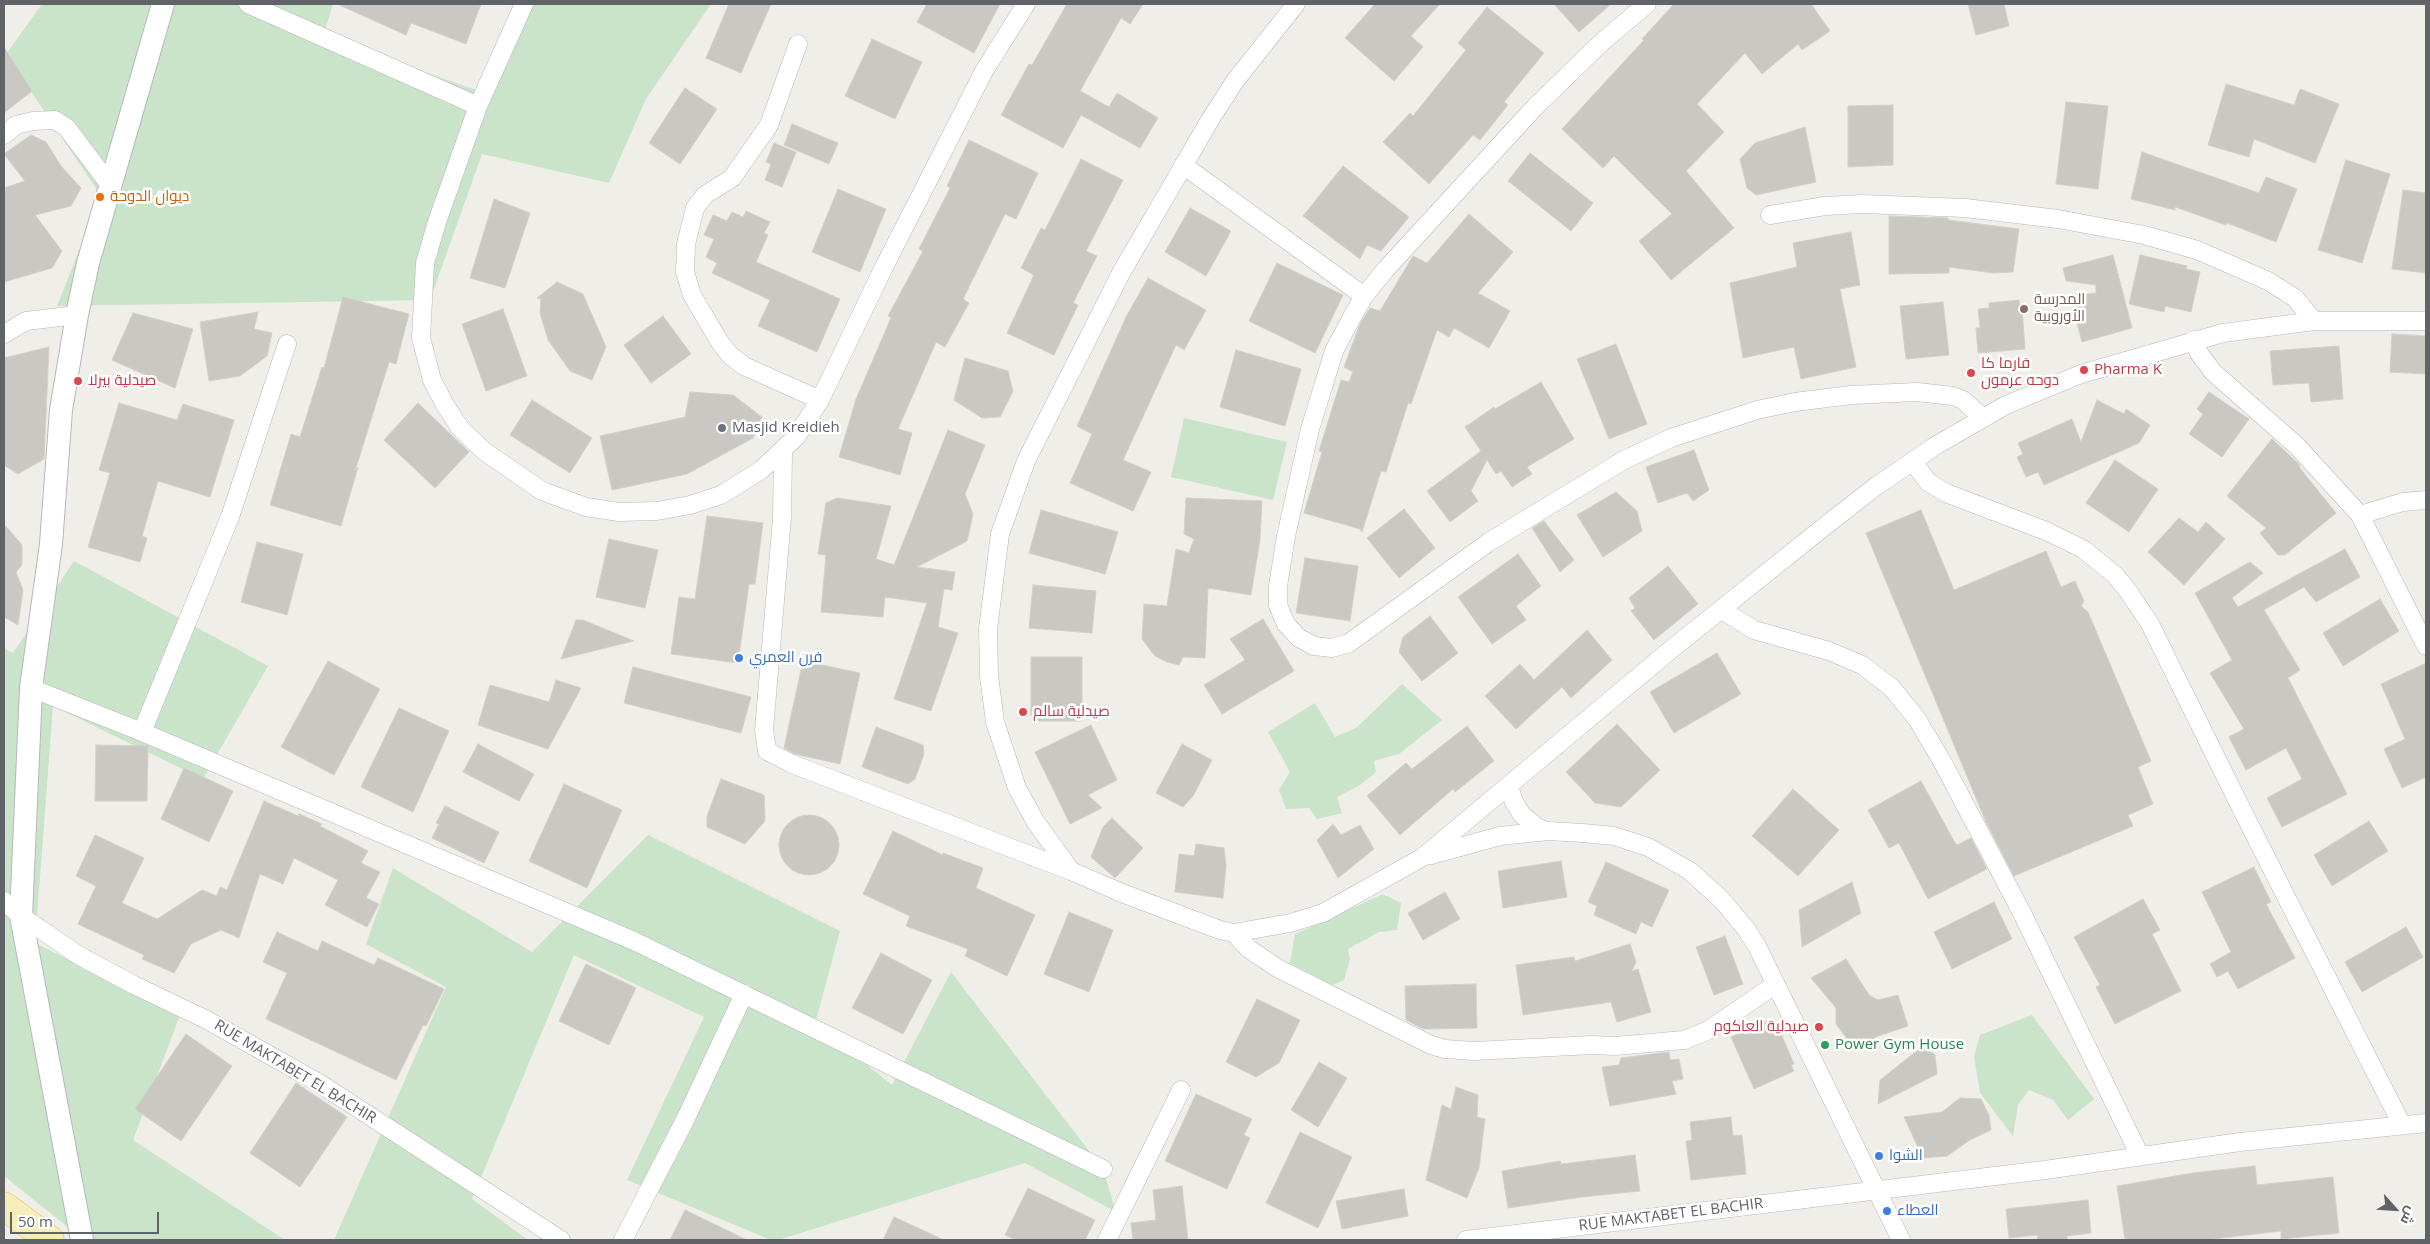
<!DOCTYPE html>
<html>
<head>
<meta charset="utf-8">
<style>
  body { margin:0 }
  #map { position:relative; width:2430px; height:1244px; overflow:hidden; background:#f0eee9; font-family:"Open Sans",Cairo,sans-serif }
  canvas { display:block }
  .frame { position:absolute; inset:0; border:5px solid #606367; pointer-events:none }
  .north { position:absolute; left:2370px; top:1184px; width:50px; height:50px; -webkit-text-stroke:4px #fff; paint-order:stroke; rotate:116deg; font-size:14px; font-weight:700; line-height:20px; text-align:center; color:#606367 }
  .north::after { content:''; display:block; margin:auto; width:18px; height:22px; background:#606367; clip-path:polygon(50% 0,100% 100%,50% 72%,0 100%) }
  .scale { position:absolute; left:10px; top:1212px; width:149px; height:22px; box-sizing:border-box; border:2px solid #606367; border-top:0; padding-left:6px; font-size:15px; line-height:18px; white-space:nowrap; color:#606367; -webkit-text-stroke:4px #fff; paint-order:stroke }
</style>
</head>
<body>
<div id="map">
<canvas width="2430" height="1244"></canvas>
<div class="frame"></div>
<div class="north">ش</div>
<div class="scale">50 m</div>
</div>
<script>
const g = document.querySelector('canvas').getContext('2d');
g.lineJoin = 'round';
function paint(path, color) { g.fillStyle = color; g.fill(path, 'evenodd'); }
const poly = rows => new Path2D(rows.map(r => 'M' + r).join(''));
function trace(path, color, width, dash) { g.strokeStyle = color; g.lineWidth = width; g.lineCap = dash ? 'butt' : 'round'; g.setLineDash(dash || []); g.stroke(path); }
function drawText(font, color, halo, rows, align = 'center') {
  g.font = font + ' "Open Sans",Cairo,sans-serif'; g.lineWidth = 5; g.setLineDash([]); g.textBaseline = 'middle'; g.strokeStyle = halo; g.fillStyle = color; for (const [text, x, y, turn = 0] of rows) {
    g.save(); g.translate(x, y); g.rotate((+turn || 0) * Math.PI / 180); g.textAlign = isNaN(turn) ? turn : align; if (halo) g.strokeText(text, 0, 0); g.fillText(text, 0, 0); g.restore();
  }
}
paint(poly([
  [42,4,333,4,323,37,485,93,529,4,711,4,646,99,609,183,482,154,430,300,57,306,101,196,6,54],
  [1184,418,1287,442,1273,500,1171,477],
  [74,561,268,666,203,779,53,706,35,943,180,1015,133,1140,285,1240,84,1240,4,1176,4,648,13,653],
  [1402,684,1442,720,1399,754,1374,761,1376,772,1360,785,1337,797,1342,813,1317,819,1309,808,1286,809,1279,790,1290,772,1268,732,1315,703,1335,737,1356,728],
  [648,835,840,931,815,1024,892,1085,951,972,1103,1169,1116,1212,1025,1163,778,1240,771,1240,627,1180,704,1017,574,955,472,1199,528,1240,334,1240,446,987,366,944,393,868,532,952],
  [1383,894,1401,903,1397,930,1379,932,1348,949,1350,959,1344,980,1332,985,1290,963,1295,934],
  [2032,1015,2094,1099,2068,1120,2053,1100,2029,1090,2018,1105,2013,1136,1980,1093,1974,1056,1980,1035]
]), '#c9e4c9');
const building = poly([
  [337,4,481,4,466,44,411,23,406,35,337,4],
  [729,4,771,4,741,73,706,58,729,4],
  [927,4,1000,4,974,53,917,22,927,4],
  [1067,4,1143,4,1130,24,1121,18,1080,91,1109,107,1117,93,1158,118,1140,148,1081,115,1063,148,1001,115,1029,64,1032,65,1067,4],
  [1375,4,1440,4,1411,36,1423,47,1394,81,1345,38,1375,4],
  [1554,4,1611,4,1579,32,1554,4],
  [1674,4,1811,4,1830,31,1802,50,1798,44,1762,74,1745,53,1697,104,1724,132,1686,171,1734,228,1671,280,1639,241,1672,214,1614,156,1603,168,1562,129,1644,40,1642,39,1674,4],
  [1968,4,2004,4,2009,26,1976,35,1968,4],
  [1487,7,1544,53,1504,102,1508,105,1480,140,1473,135,1429,184,1383,142,1410,113,1413,116,1466,50,1458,43,1487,7],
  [872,39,922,62,895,119,845,96,872,39],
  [4,47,32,91,4,113,4,47],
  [2226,84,2294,105,2300,89,2339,104,2315,163,2254,139,2249,157,2208,145,2226,84],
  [685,88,717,109,680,164,649,143,685,88],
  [2066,102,2108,106,2098,189,2056,184,2066,102],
  [1893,105,1893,165,1848,167,1848,106,1893,105],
  [792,124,838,143,829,164,784,145,792,124],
  [1805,127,1816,182,1756,195,1747,188,1740,159,1755,143,1805,127],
  [31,135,46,142,61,166,81,188,71,206,35,215,62,251,52,268,4,282,4,188,25,181,4,154,31,135],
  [969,140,1038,173,1016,219,1005,214,963,299,969,303,945,347,936,342,898,429,912,433,900,475,839,457,856,399,891,318,888,316,923,251,919,249,950,188,947,186,969,140],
  [774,143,796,152,782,187,765,180,771,164,766,162,774,143],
  [2142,152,2259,193,2266,177,2297,189,2276,242,2227,223,2226,225,2175,207,2175,210,2131,199,2142,152],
  [1530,153,1593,203,1571,231,1508,181,1530,153],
  [1081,159,1123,180,1086,251,1097,256,1073,303,1078,305,1054,355,1007,333,1034,275,1021,268,1041,228,1045,230,1081,159],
  [2346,160,2390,174,2362,263,2318,250,2346,160],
  [1343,166,1409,217,1381,251,1367,245,1360,259,1303,216,1343,166],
  [838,189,886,209,860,272,812,252,838,189],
  [2403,190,2426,193,2426,273,2392,269,2403,190],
  [494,199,530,213,505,288,470,278,494,199],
  [1190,208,1231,231,1206,276,1165,252,1190,208],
  [746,211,770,222,764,233,768,235,756,262,840,299,817,352,758,326,770,300,712,273,717,263,706,257,714,239,704,235,713,215,727,221,732,212,743,217,746,211],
  [1469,214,1513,252,1478,293,1510,311,1489,348,1454,328,1449,337,1437,330,1411,404,1408,403,1386,472,1381,471,1362,532,1360,529,1304,513,1322,452,1319,451,1341,380,1349,382,1353,372,1344,367,1360,324,1370,308,1380,311,1413,256,1427,263,1469,214],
  [1889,216,1948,218,1948,220,2019,229,2013,272,1993,273,1949,267,1949,273,1889,274,1889,216],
  [1851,232,1860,285,1840,289,1856,367,1801,379,1794,347,1743,358,1730,283,1797,267,1793,243,1851,232],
  [2113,255,2132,328,2082,342,2070,296,2096,293,2096,285,2066,281,2063,268,2113,255],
  [2140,255,2187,266,2186,269,2200,272,2191,312,2165,306,2164,312,2129,304,2140,255],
  [1277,263,1343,295,1315,353,1249,321,1277,263],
  [1148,278,1206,310,1184,350,1176,345,1123,460,1151,472,1133,511,1070,483,1092,434,1077,426,1126,317,1148,278],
  [557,282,583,294,606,347,592,380,570,371,548,340,540,313,541,299,537,298,557,282],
  [343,297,409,314,396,364,389,362,355,471,358,467,341,526,270,505,291,434,300,437,322,367,324,368,343,297],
  [2019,300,2020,308,2022,308,2025,349,1978,353,1976,328,1980,328,1978,309,1989,308,1989,303,2019,300],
  [1943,302,1949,355,1906,359,1900,306,1943,302],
  [503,309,527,376,486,391,462,324,503,309],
  [258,312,254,329,272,333,267,356,240,376,209,381,200,322,258,312],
  [133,313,193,329,175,388,112,360,133,313],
  [663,316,691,354,651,383,624,345,663,316],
  [2392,334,2426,336,2426,374,2390,372,2392,334],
  [1616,344,1647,424,1609,439,1577,359,1616,344],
  [2339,346,2343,399,2311,402,2309,383,2273,385,2270,351,2339,346],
  [49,347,44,459,18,474,4,465,4,358,49,347],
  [1236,350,1301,369,1285,426,1220,407,1236,350],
  [965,358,1008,371,1013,391,1000,417,982,418,954,400,965,358],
  [1541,382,1574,439,1527,467,1532,474,1512,487,1501,471,1496,474,1487,460,1471,491,1478,501,1450,522,1427,491,1481,451,1465,427,1494,407,1495,409,1541,382],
  [690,392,733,395,762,417,753,438,687,474,612,490,600,436,685,417,690,392],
  [2209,392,2249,419,2222,457,2189,434,2203,414,2197,409,2209,392],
  [532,400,592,438,570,473,510,435,532,400],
  [2097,400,2124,414,2126,409,2150,425,2139,443,2044,485,2038,472,2026,477,2017,457,2023,454,2018,443,2072,419,2081,442,2097,400],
  [119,403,177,420,183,404,234,420,210,497,158,481,142,536,147,538,140,562,88,547,110,473,99,470,119,403],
  [418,403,469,452,435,488,384,440,418,403],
  [948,430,985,445,965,494,973,514,967,541,917,567,955,572,952,590,944,589,938,627,958,633,931,711,894,699,927,603,885,597,883,617,821,612,826,555,818,554,826,503,837,498,891,506,876,559,894,565,948,430],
  [2272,439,2300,465,2299,467,2336,513,2285,555,2278,555,2260,533,2266,528,2227,496,2272,439],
  [1694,450,1709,490,1693,501,1687,493,1658,503,1646,467,1694,450],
  [2115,460,2158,489,2129,532,2086,503,2115,460],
  [1616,492,1637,511,1642,531,1603,557,1577,515,1616,492],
  [1186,498,1262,501,1260,540,1251,595,1208,588,1205,658,1183,657,1179,665,1167,662,1155,656,1142,639,1144,604,1167,606,1176,549,1189,553,1194,539,1184,534,1186,498],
  [1404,509,1435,548,1399,578,1367,538,1404,509],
  [1041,510,1118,532,1105,574,1029,553,1041,510],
  [1921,510,1954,590,2046,551,2061,587,2075,581,2084,601,2081,606,2088,612,2151,761,2138,767,2153,804,2128,815,2133,826,2014,876,1986,822,1866,533,1921,510],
  [707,516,763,523,755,584,749,584,738,663,671,654,679,597,695,599,707,516],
  [2179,518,2198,532,2206,522,2225,539,2184,585,2148,552,2179,518],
  [1544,521,1574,560,1560,572,1532,528,1544,521],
  [4,524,22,545,22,565,16,572,23,590,18,625,4,617,4,524],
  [609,539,658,550,645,608,596,597,609,539],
  [257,542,303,554,287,615,241,602,257,542],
  [2345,549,2360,577,2316,602,2304,587,2264,610,2300,670,2288,678,2347,794,2282,827,2267,798,2302,779,2286,748,2246,770,2229,737,2244,729,2210,673,2232,660,2195,593,2250,562,2263,573,2232,598,2238,607,2345,549],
  [1518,554,1541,586,1516,606,1526,620,1492,644,1458,597,1518,554],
  [1305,558,1358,566,1350,621,1296,613,1305,558],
  [1668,566,1698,604,1654,640,1631,611,1635,608,1629,598,1668,566],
  [1033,585,1096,591,1092,633,1029,628,1033,585],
  [2380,599,2399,631,2343,666,2323,633,2380,599],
  [1430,616,1458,653,1422,681,1399,652,1403,637,1430,616],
  [1263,619,1294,671,1222,714,1204,685,1245,660,1230,639,1263,619],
  [576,620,583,620,634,641,561,659,576,620],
  [1587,630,1612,660,1571,698,1562,687,1516,729,1485,696,1520,664,1534,680,1587,630],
  [1717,653,1741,694,1674,733,1650,692,1717,653],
  [1031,657,1082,657,1082,721,1031,721,1031,657],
  [328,661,380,689,334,775,281,747,328,661],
  [803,661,860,673,840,764,795,754,784,748,803,661],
  [2426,663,2426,777,2402,788,2384,749,2405,739,2381,684,2426,663],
  [633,667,751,697,741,733,624,703,633,667],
  [556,680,581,688,548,749,478,725,490,685,549,702,556,680],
  [399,708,449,731,413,812,361,787,399,708],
  [1617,724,1660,770,1621,807,1595,803,1566,772,1617,724],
  [1091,725,1117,780,1088,795,1102,808,1070,824,1035,752,1091,725],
  [1467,726,1494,761,1455,792,1453,789,1400,835,1367,796,1406,763,1412,769,1467,726],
  [876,727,923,745,924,754,915,779,908,784,862,767,876,727],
  [478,744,534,774,519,801,463,772,478,744],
  [1182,744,1212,760,1193,796,1183,807,1156,793,1182,744],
  [96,745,148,746,147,801,95,801,96,745],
  [184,768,233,791,209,842,161,819,184,768],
  [721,779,764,795,765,821,745,844,707,827,707,816,721,779],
  [1921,781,1954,841,1957,845,1971,838,1987,869,1928,899,1899,843,1889,848,1868,810,1921,781],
  [564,784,622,810,587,888,529,861,564,784],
  [1793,789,1839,830,1798,876,1752,836,1793,789],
  [264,801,298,816,299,814,322,824,320,826,368,851,361,863,380,872,366,898,379,904,367,927,325,905,338,880,294,858,283,884,260,874,239,938,221,930,191,944,174,973,142,959,144,955,78,924,96,886,76,876,95,835,144,858,122,903,157,919,202,890,217,896,220,887,227,890,264,801],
  [445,806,499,832,484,863,432,838,439,824,436,823,445,806],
  '779 845a30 30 0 1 1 60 0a30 30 0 1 1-60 0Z',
  [1112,818,1143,848,1115,878,1091,857,1103,827,1112,818],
  [2369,821,2388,851,2332,886,2314,855,2369,821],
  [1333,824,1341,835,1360,825,1374,849,1338,878,1317,840,1333,824],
  [893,831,943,855,943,853,983,868,976,888,1035,915,1007,976,965,956,968,949,906,926,910,916,863,894,893,831],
  [1196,844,1224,848,1226,866,1223,898,1175,892,1179,854,1194,856,1196,844],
  [1561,861,1567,897,1503,908,1498,871,1561,861],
  [1606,862,1669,890,1652,927,1641,922,1636,934,1594,915,1597,906,1588,902,1606,862],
  [2254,867,2271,902,2266,904,2295,958,2238,989,2228,971,2217,977,2210,964,2231,952,2202,892,2254,867],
  [1852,882,1861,913,1802,947,1799,910,1852,882],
  [1445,892,1460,919,1423,940,1408,913,1445,892],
  [2143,899,2160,930,2152,934,2181,991,2115,1024,2096,987,2100,985,2074,937,2143,899],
  [1994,902,2012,939,1952,969,1934,932,1994,902],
  [1069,912,1113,930,1089,992,1044,974,1069,912],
  [2406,927,2423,957,2362,992,2345,962,2406,927],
  [277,932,318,951,322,941,374,965,378,958,444,989,426,1026,423,1025,396,1080,266,1019,287,973,263,962,277,932],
  [1725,936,1743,984,1714,995,1696,947,1725,936],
  [1630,944,1636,962,1632,971,1638,969,1651,1012,1617,1022,1611,1002,1523,1015,1516,965,1574,957,1575,961,1630,944],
  [881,953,932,980,903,1034,852,1008,881,953],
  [1846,959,1869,995,1878,1000,1898,995,1908,1026,1878,1036,1855,1049,1836,1024,1836,1008,1811,978,1846,959],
  [586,964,636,988,609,1045,559,1021,586,964],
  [1476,984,1477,1028,1423,1029,1406,1020,1405,986,1476,984],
  [1257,999,1300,1020,1279,1063,1256,1077,1226,1062,1257,999],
  [1769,1020,1770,1024,1776,1022,1794,1064,1791,1065,1794,1071,1754,1089,1731,1037,1769,1020],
  [186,1034,232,1066,181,1141,135,1109,186,1034],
  [1923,1046,1935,1055,1937,1074,1878,1104,1880,1080,1923,1046],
  [1669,1052,1670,1060,1679,1059,1683,1079,1672,1081,1676,1094,1610,1106,1602,1067,1619,1065,1621,1058,1669,1052],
  [1319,1062,1347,1078,1318,1127,1291,1110,1319,1062],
  [296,1083,347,1117,300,1187,250,1153,296,1083],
  [1456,1087,1478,1095,1477,1117,1485,1119,1479,1168,1467,1198,1426,1180,1442,1105,1451,1109,1456,1087],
  [1196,1094,1252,1119,1244,1135,1250,1138,1227,1189,1165,1161,1196,1094],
  [1960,1098,1981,1099,1989,1115,1991,1130,1970,1140,1947,1156,1923,1158,1904,1117,1942,1112,1960,1098],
  [1731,1117,1733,1136,1742,1135,1746,1174,1691,1180,1686,1141,1692,1140,1690,1122,1731,1117],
  [1300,1132,1352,1157,1318,1228,1266,1203,1300,1132],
  [1635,1155,1640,1191,1582,1197,1508,1208,1502,1171,1560,1161,1561,1164,1635,1155],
  [2255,1166,2257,1185,2333,1177,2339,1233,2281,1239,2281,1231,2205,1240,2125,1240,2117,1186,2193,1173,2255,1166],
  [1182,1186,1188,1240,1133,1240,1131,1223,1156,1220,1153,1190,1182,1186],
  [1028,1188,1095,1220,1085,1240,1016,1240,1005,1235,1028,1188],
  [1404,1189,1408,1216,1342,1229,1336,1201,1404,1189],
  [2088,1200,2091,1233,2067,1236,2067,1240,2038,1240,2037,1235,2009,1238,2006,1209,2088,1200],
  [685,1210,747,1240,670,1240,685,1210],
  [894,1217,944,1240,883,1240,894,1217]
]);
paint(building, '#c9c8c3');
trace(building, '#d4d0c8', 1);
const minor = poly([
  [248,4,478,106],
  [524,4,478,106,437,222,425,263,421,338,432,380,445,405,460,428,484,451,542,491,586,507,619,512,657,511,690,505,721,495,761,470,796,437,820,400,884,267,984,71,1026,4],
  [1647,4,1603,41,1535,107,1386,269,1364,296,1351,319,1334,351,1310,429,1286,536,1278,586,1278,605,1286,624,1299,638,1314,646,1332,648,1349,643,1489,542,1624,460,1671,438,1757,410,1795,402,1851,395,1917,392,1953,396,1963,400,1982,417],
  [798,44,769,125,732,178,705,195,695,208,686,244,685,272,692,295,721,344,731,356,744,366,820,400],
  [4,135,16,125,33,121,55,120,67,128,110,185],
  [1183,165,1364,296],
  [1770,215,1825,206,1863,204,1965,208,2058,219,2144,235,2197,250,2268,281,2295,298,2314,321],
  [4,334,26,321,77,315],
  [2194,340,2199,353,2213,372,2297,446,2360,515,2403,502,2426,500],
  [783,452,782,518,764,730,767,751,792,764,1071,871,1122,893,1220,930,1234,933,1290,923,1323,913,1423,857,1674,647,1825,526,1875,487,1935,446,2006,405,2081,374,2223,333,2314,321,2426,321],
  [1913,462,1928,482,1946,493,2046,531,2083,549,2115,575,2128,591,2150,624,2240,806,2402,1125],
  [2360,515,2426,646],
  [1722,610,1754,630,1829,651,1862,665,1892,688,1917,719,1943,763,2022,913,2140,1156],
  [31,688,142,732,634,941,1103,1169],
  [142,732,230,517,287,344],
  [1509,786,1514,802,1522,815,1537,827,1547,831],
  [1431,855,1500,836,1548,831,1583,833,1614,836,1648,847,1690,871,1722,900,1746,929,1757,946,1901,1240],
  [1071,871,1035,821,1017,788,995,722,989,676,988,629,1000,534,1026,461,1121,273,1210,120,1235,81,1296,4],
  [4,901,21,916,78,955,134,985,207,1020,319,1083,561,1240],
  [1234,933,1249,949,1279,969,1431,1045,1445,1049,1474,1051,1592,1045,1615,1046,1684,1040,1707,1031,1776,984],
  [623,1240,685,1120,744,994],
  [1107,1240,1181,1090],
  [1466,1240,2045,1170,2240,1142,2426,1123]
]);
const tertiary = poly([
  [82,1240,21,916,31,688,51,544,61,410,77,315,88,263,163,4]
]);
const primary = poly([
  [4,1206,50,1240]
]);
trace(minor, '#b6b8bb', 19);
trace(tertiary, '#b6b8bb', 24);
trace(primary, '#e2c370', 29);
trace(minor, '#fff', 18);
trace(tertiary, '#fff', 22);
trace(primary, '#f6edb8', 28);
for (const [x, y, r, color] of [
  [100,197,5,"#e8710a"],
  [2024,309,5,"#8d6e63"],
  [2084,370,5,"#e0444e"],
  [1971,373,5,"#e0444e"],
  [78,381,5,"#e0444e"],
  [722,428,5,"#6b7280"],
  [739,658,5,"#3f7fe0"],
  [1023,712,5,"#e0444e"],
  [1819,1027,5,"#e0444e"],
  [1825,1045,5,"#2e9e5b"],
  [1879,1156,5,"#3f7fe0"],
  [1887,1211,5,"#3f7fe0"]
]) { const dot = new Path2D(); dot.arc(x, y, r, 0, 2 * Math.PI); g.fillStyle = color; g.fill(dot); trace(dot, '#fff', 2); }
drawText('15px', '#c56008', '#fff', [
  ["ديوان الدوحة",110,197]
], 'left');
drawText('15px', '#785e54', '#fff', [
  ["المدرسة",2034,300],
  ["الأوروبية",2034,317]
], 'left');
drawText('15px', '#be3a42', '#fff', [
  ["فارما كا",1981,364],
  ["دوحه عرمون",1981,381],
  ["Pharma K",2094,370],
  ["صيدلية بيرلا",88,381],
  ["صيدلية سالم",1033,712],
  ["صيدلية العاكوم",1809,1027,"right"]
], 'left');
drawText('15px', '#5b616d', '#fff', [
  ["Masjid Kreidieh",732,428]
], 'left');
drawText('15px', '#366cbe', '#fff', [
  ["فرن العمري",749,658],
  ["الشوا",1889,1156],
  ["العطاء",1897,1211]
], 'left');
drawText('15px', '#27864d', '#fff', [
  ["Power Gym House",1835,1045]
], 'left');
drawText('15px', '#606367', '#fff', [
  ["RUE MAKTABET EL BACHIR",295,1072,31],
  ["RUE MAKTABET EL BACHIR",1671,1215,-7]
]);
</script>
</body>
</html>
